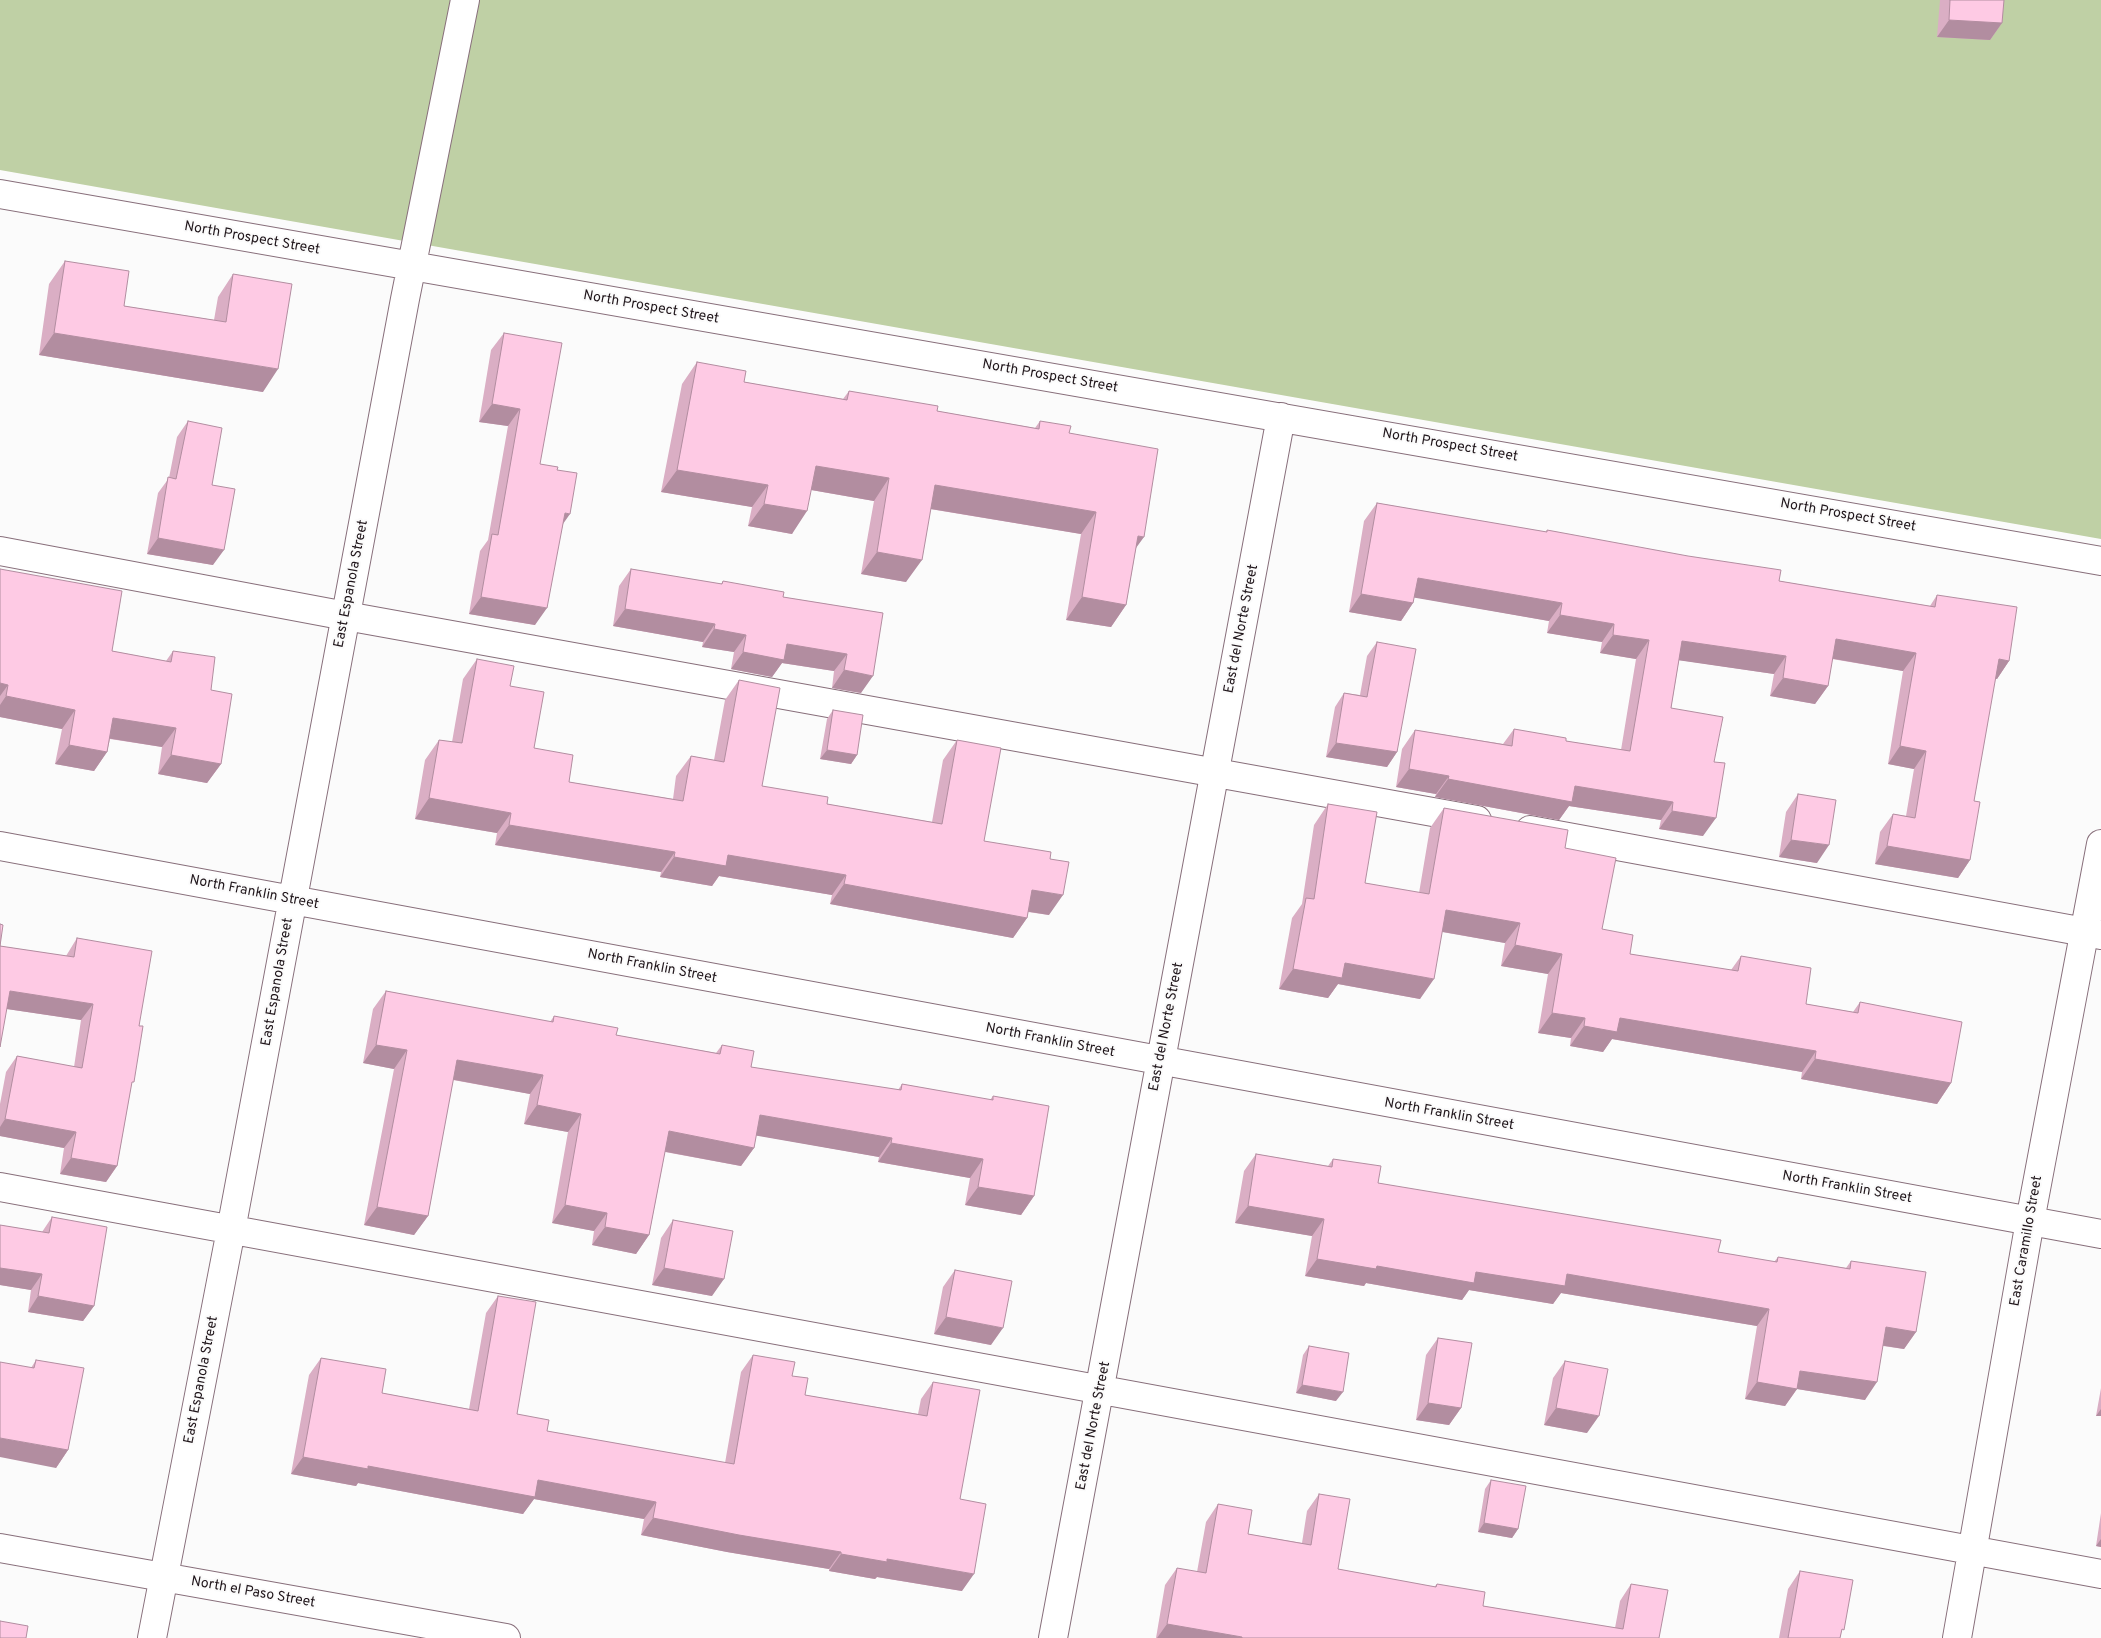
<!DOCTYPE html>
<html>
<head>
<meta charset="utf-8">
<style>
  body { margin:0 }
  canvas { display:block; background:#fbfbfb }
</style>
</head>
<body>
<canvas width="2101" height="1638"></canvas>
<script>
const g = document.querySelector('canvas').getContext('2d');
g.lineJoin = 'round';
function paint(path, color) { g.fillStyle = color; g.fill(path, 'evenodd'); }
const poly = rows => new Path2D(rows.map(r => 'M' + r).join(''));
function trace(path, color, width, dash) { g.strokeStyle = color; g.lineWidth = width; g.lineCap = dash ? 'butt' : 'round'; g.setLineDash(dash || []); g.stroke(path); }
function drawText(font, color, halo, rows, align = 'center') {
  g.font = font + ' Overpass,sans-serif'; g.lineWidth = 4; g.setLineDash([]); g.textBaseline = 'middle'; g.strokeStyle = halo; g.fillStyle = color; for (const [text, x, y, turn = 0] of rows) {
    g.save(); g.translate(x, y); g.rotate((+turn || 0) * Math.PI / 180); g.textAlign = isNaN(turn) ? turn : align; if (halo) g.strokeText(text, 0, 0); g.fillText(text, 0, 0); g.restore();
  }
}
paint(poly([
  [0,0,2101,0,2101,539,0,170]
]), '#bfd0a5');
const minor = poly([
  [0,194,2101,561],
  [0,551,346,616,1477,820],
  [1530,830,2101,935],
  [0,846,2101,1234],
  [0,1187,2101,1574],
  [0,1548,506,1638],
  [152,1638,231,1230,405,299,465,0],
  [1053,1638,1281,417],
  [1957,1638,2030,1221,2101,844]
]);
trace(minor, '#886f7b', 30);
trace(minor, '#fff', 28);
paint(poly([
  [1940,0,2004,0,2002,23,1990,40,1937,37],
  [65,261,124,306,214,320,218,297,233,274,263,392,39,355,49,284],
  [504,333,540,464,557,470,563,525,535,625,469,614,480,551,488,540,508,426,479,422,491,350],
  [697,362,744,382,843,399,849,391,937,411,1035,428,1040,421,1069,433,1136,548,1126,605,1111,627,1066,620,1081,534,930,509,906,582,861,574,874,501,811,490,792,534,748,526,752,507,661,492,682,384],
  [188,421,212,485,213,565,147,554,158,493,169,478,177,437],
  [1377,503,1546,532,1547,530,1779,581,1930,606,1937,595,2009,661,1997,679,1995,678,1974,801,1970,860,1958,878,1875,864,1880,832,1893,814,1906,816,1914,769,1888,764,1903,671,1832,659,1828,686,1815,704,1770,696,1774,674,1679,660,1671,708,1714,762,1703,836,1659,829,1661,820,1569,806,1559,820,1435,797,1436,794,1396,787,1402,749,1415,730,1503,744,1514,729,1566,741,1621,750,1636,659,1600,653,1602,642,1547,633,1549,621,1414,597,1413,603,1401,621,1349,612,1364,521],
  [0,569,112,651,166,661,173,651,211,690,221,764,207,783,158,774,162,747,110,739,107,752,94,771,55,764,62,729,0,717],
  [631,569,721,584,723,581,783,597,883,613,861,693,832,688,834,671,782,663,772,677,731,669,734,652,702,647,703,642,613,626,619,586],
  [1377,642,1397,752,1387,767,1326,757,1335,707,1344,693,1360,695,1367,656],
  [477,659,510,686,534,748,569,782,673,799,676,776,691,756,714,760,725,700,739,680,762,786,827,804,932,822,943,760,957,740,984,841,1050,859,1049,915,1028,912,1027,918,1013,938,830,904,832,895,719,876,712,886,660,877,661,872,495,845,497,833,415,819,425,760,439,740,452,742,463,679],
  [833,710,857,755,851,764,820,759,827,719],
  [1798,794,1817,863,1779,857,1786,812],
  [1328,804,1365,883,1419,893,1430,828,1444,808,1565,848,1602,929,1630,954,1731,970,1741,956,1806,1004,1853,1012,1860,1002,1951,1083,1937,1104,1801,1079,1802,1072,1612,1039,1603,1052,1570,1046,1571,1038,1538,1033,1548,974,1501,966,1505,943,1442,932,1420,999,1338,984,1328,998,1279,989,1292,918,1302,904,1314,825],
  [77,938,139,1026,131,1087,117,1166,106,1182,60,1174,64,1148,0,1136,0,1104,6,1072,17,1056,74,1067,81,1020,7,1009,0,946,66,956],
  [386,991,550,1022,554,1016,616,1035,716,1053,722,1045,751,1067,898,1090,902,1084,990,1100,993,1096,1034,1196,1021,1215,965,1205,970,1178,878,1162,879,1157,756,1135,754,1148,741,1166,665,1152,649,1235,636,1254,592,1245,594,1231,552,1223,568,1132,524,1124,530,1094,453,1080,428,1216,414,1235,364,1225,394,1069,363,1063,373,1009],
  [1256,1154,1328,1166,1333,1159,1378,1183,1718,1252,1774,1262,1778,1257,1846,1268,1851,1261,1916,1332,1904,1349,1883,1346,1865,1400,1797,1389,1785,1406,1745,1399,1757,1326,1561,1293,1553,1304,1469,1290,1462,1300,1366,1283,1364,1286,1305,1276,1312,1236,1235,1223,1244,1171],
  [52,1217,94,1306,83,1321,28,1312,31,1290,0,1285,0,1225,42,1232],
  [673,1220,712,1296,652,1285,661,1238],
  [955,1270,991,1345,934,1334,943,1287],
  [498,1296,517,1414,547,1431,725,1463,741,1372,753,1355,792,1376,805,1395,918,1414,921,1399,933,1382,960,1499,962,1591,877,1577,875,1579,829,1571,829,1569,727,1552,641,1535,644,1519,534,1499,523,1514,358,1483,356,1486,291,1474,309,1375,321,1358,382,1393,469,1409,486,1313],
  [1438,1338,1461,1408,1449,1425,1416,1420,1426,1355],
  [1309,1346,1336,1401,1296,1393,1303,1355],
  [36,1360,68,1450,56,1468,31,1368],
  [1565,1361,1587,1433,1544,1425,1553,1378],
  [2101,1388,2101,1416,2096,1416],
  [1491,1480,1518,1529,1512,1538,1478,1532,1485,1489],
  [1319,1494,1338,1569,1434,1587,1437,1584,1483,1606,1615,1628,1620,1601,1631,1584,1659,1638,1156,1638,1165,1585,1177,1568,1197,1572,1206,1522,1218,1504,1248,1534,1302,1543,1307,1511],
  [2101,1513,2101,1547,2096,1546],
  [1800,1571,1841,1634,1840,1638,1779,1638,1788,1589]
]), '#daaec4');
paint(poly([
  [1949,20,2002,23,1990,40,1937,37],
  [54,333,278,369,263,392,39,355],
  [492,404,520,409,508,426,479,422],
  [816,466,889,478,874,501,800,488],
  [677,470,768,485,752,507,661,492],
  [935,485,1096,512,1081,534,919,507],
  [764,504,807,511,792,534,748,526],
  [565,513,570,514,558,531],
  [1138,536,1144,537,1128,559],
  [158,538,224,550,213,565,147,554],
  [877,552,922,560,906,582,861,574],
  [1418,578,1562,603,1549,621,1405,596],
  [1361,594,1413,603,1401,621,1349,612],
  [481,597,547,608,535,625,469,614],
  [1082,597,1126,605,1111,627,1066,620],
  [625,609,715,624,703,642,613,626],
  [1560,615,1614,624,1602,642,1547,633],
  [714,629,746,635,734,652,702,647],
  [1613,635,1649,640,1636,659,1600,653],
  [1836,639,1916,653,1903,671,1823,657],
  [1682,641,1786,656,1774,674,1670,659],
  [787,644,847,654,834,671,782,663,772,677,731,669,743,652],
  [1999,659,2009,661,1997,679,1986,677],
  [844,670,873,676,861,693,832,688],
  [1783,678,1828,686,1815,704,1770,696],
  [0,683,8,685,0,696],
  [6,696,75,710,62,729,0,717,0,705],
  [113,718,176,728,162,747,100,737],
  [1336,743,1397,752,1387,767,1326,757],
  [69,745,107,752,94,771,55,764],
  [1900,746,1926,751,1914,769,1888,764],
  [827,750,857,755,851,764,820,759],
  [171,755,221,764,207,783,158,774],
  [1409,769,1449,776,1436,794,1396,787],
  [1448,779,1575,786,1673,802,1661,820,1569,806,1559,820,1435,797],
  [429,798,511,813,497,833,415,819],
  [1672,811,1716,818,1703,836,1659,829],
  [509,825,675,852,661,872,495,845],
  [1791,840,1829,845,1817,863,1779,857],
  [1887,846,1970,860,1958,878,1875,864],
  [728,855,846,875,832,895,719,876,712,886,660,877,674,857],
  [844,884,1027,918,1013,938,830,904],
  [1032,890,1063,895,1049,915,1018,910],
  [1446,910,1520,923,1505,943,1432,930],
  [1515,945,1562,954,1548,974,1501,966],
  [1345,963,1434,979,1420,999,1338,984,1328,998,1279,989,1293,969],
  [10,991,93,1004,81,1020,0,1008],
  [1552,1013,1585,1018,1571,1038,1538,1033],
  [1620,1018,1816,1051,1802,1072,1612,1039,1603,1052,1570,1046,1584,1026],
  [376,1045,407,1050,394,1069,363,1063],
  [1815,1059,1951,1083,1937,1104,1801,1079],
  [457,1060,543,1075,530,1094,444,1078],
  [537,1105,581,1114,568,1132,524,1124],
  [760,1115,892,1138,879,1157,747,1134],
  [5,1119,76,1132,64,1148,0,1136,0,1127],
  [669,1131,754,1148,741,1166,656,1150],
  [891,1143,983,1159,970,1178,878,1162],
  [71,1158,117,1166,106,1182,60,1174],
  [978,1187,1034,1196,1021,1215,965,1205],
  [565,1205,607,1213,594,1231,552,1223],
  [1248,1206,1324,1219,1312,1236,1235,1223],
  [377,1207,428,1216,414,1235,364,1225],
  [605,1227,649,1235,636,1254,592,1245],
  [1317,1259,1377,1266,1476,1272,1567,1274,1769,1309,1757,1326,1561,1293,1553,1304,1469,1290,1462,1300,1366,1283,1364,1286,1305,1276],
  [0,1268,42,1274,31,1290,0,1285],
  [664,1268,724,1279,712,1296,652,1285],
  [38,1296,94,1306,83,1321,28,1312],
  [946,1317,1003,1328,991,1345,934,1334],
  [1886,1327,1916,1332,1904,1349,1873,1344],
  [1800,1371,1877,1382,1865,1400,1797,1389,1785,1406,1745,1399,1757,1382],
  [1302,1385,1343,1392,1336,1401,1296,1393],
  [1428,1403,1461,1408,1449,1425,1416,1420],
  [1556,1408,1599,1416,1587,1433,1544,1425],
  [2101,1409,2101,1416,2096,1416],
  [0,1438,68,1450,56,1468,0,1457],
  [303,1457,368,1466,538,1480,656,1502,644,1519,534,1499,523,1514,358,1483,356,1486,291,1474],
  [653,1518,841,1552,829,1569,727,1552,641,1535],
  [1484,1523,1518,1529,1512,1538,1478,1532],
  [2101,1539,2101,1547,2096,1546],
  [841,1554,887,1559,974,1574,962,1591,877,1577,875,1579,829,1571],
  [1167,1624,1242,1637,1242,1638,1157,1638]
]), '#b28da0');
const building = poly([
  [1950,0,2004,0,2002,23,1949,20,1950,0],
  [65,261,129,271,124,306,226,322,233,274,292,284,278,369,54,333,65,261],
  [504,333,562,343,540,464,558,467,557,470,577,473,570,514,565,513,547,608,481,597,492,534,498,535,520,409,492,404,504,333],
  [697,362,746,371,744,382,847,400,849,391,938,406,937,411,1039,429,1040,421,1071,426,1069,433,1158,449,1144,537,1138,536,1126,605,1082,597,1096,512,935,485,922,560,877,552,889,478,816,466,807,511,764,504,768,485,677,470,697,362],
  [188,421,222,428,212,485,235,489,224,550,158,538,168,477,176,479,188,421],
  [1377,503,1547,532,1547,530,1688,556,1781,570,1779,581,1935,607,1937,595,2017,607,2009,661,1999,659,1974,801,1980,802,1970,860,1887,846,1893,814,1915,818,1926,751,1900,746,1916,653,1836,639,1828,686,1783,678,1786,656,1682,641,1671,708,1723,717,1714,762,1725,763,1716,818,1672,811,1673,802,1575,786,1572,802,1448,779,1449,776,1409,769,1415,730,1512,746,1514,729,1566,738,1566,741,1630,751,1649,640,1613,635,1614,624,1560,615,1562,603,1418,578,1413,603,1361,594,1377,503],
  [0,569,122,591,112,651,171,662,173,651,215,657,211,690,232,694,221,764,171,755,176,728,113,718,107,752,69,745,75,710,6,696,8,685,0,683,0,569],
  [631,569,722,584,723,581,784,592,783,597,883,613,873,676,844,670,847,654,787,644,784,660,743,652,746,635,714,629,715,624,625,609,631,569],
  [1377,642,1416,649,1397,752,1336,743,1344,693,1367,697,1377,642],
  [477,659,514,666,510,686,544,692,534,748,573,755,569,782,683,801,691,756,724,762,739,680,780,688,762,786,828,797,827,804,942,824,957,740,1001,748,984,841,1051,852,1050,859,1069,862,1063,895,1032,890,1027,918,844,884,846,875,728,855,726,866,674,857,675,852,509,825,511,813,429,798,439,740,462,743,477,659],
  [833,710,863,715,857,755,827,750,833,710],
  [1798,794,1836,800,1829,845,1791,840,1798,794],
  [1328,804,1377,812,1365,883,1429,894,1444,808,1568,830,1565,848,1616,858,1602,929,1633,935,1630,954,1738,971,1741,956,1811,968,1806,1004,1858,1013,1860,1002,1962,1022,1951,1083,1815,1059,1816,1051,1620,1018,1617,1032,1584,1026,1585,1018,1552,1013,1562,954,1515,945,1520,923,1446,910,1434,979,1345,963,1342,978,1293,969,1306,898,1314,899,1328,804],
  [0,924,3,925,0,946,0,924],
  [77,938,152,951,139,1026,143,1026,134,1082,132,1082,117,1166,71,1158,76,1132,5,1119,17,1056,82,1068,93,1004,10,991,0,1047,0,946,74,957,77,938],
  [386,991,553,1022,554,1016,618,1028,616,1035,720,1054,722,1045,754,1051,751,1067,901,1090,902,1084,993,1100,993,1096,1049,1106,1034,1196,978,1187,983,1159,891,1143,892,1138,760,1115,754,1148,669,1131,649,1235,605,1227,607,1213,565,1205,581,1114,537,1105,543,1075,457,1060,428,1216,377,1207,407,1050,376,1045,386,991],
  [1256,1154,1332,1167,1333,1159,1381,1166,1378,1183,1721,1240,1718,1252,1777,1262,1778,1257,1850,1269,1851,1261,1926,1272,1916,1332,1886,1327,1877,1382,1800,1371,1797,1389,1757,1382,1769,1309,1567,1274,1565,1286,1476,1272,1474,1283,1377,1266,1376,1269,1317,1259,1324,1219,1248,1206,1256,1154],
  [52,1217,107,1227,94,1306,38,1296,42,1274,0,1268,0,1225,49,1233,52,1217],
  [673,1220,733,1231,724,1279,664,1268,673,1220],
  [955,1270,1012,1281,1003,1328,946,1317,955,1270],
  [498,1296,536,1302,517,1414,549,1420,547,1431,734,1464,753,1355,795,1362,792,1376,808,1378,805,1395,927,1416,933,1382,980,1390,960,1499,986,1504,974,1574,887,1559,887,1562,841,1554,841,1552,739,1535,653,1518,656,1502,538,1480,535,1497,368,1466,368,1469,303,1457,321,1358,386,1369,382,1393,478,1411,498,1296],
  [1438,1338,1472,1343,1461,1408,1428,1403,1438,1338],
  [1309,1346,1349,1353,1343,1392,1302,1385,1309,1346],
  [36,1360,84,1368,68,1450,0,1438,0,1362,34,1368,36,1360],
  [1565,1361,1608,1369,1599,1416,1556,1408,1565,1361],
  [1491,1480,1526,1486,1518,1529,1484,1523,1491,1480],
  [1319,1494,1350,1499,1338,1569,1436,1587,1437,1584,1485,1592,1483,1606,1623,1629,1631,1584,1668,1590,1659,1638,1242,1638,1242,1637,1167,1624,1177,1568,1206,1573,1218,1504,1252,1510,1248,1534,1311,1545,1319,1494],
  [1800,1571,1853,1580,1844,1630,1842,1629,1840,1638,1788,1638,1800,1571],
  [0,1621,28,1626,26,1638,0,1638,0,1621]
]);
paint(building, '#fecae4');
trace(building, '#b28da0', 1);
drawText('14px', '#20161b', '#fbfbfb', [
  ["North Prospect Street",252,239,10],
  ["North Prospect Street",651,308,10],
  ["North Prospect Street",1050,377,10],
  ["North Prospect Street",1450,446,10],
  ["North Prospect Street",1848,516,10],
  ["East Espanola Street",352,584,-79],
  ["East del Norte Street",1242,629,-79],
  ["North Franklin Street",254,893,11],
  ["North Franklin Street",652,967,11],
  ["East Espanola Street",278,982,-80],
  ["East del Norte Street",1167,1027,-79],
  ["North Franklin Street",1050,1041,11],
  ["North Franklin Street",1449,1115,10],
  ["North Franklin Street",1847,1188,10],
  ["East Caramillo Street",2027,1241,-80],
  ["East Espanola Street",202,1380,-79],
  ["East del Norte Street",1094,1426,-79],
  ["North el Paso Street",253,1593,10]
]);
</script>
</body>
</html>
